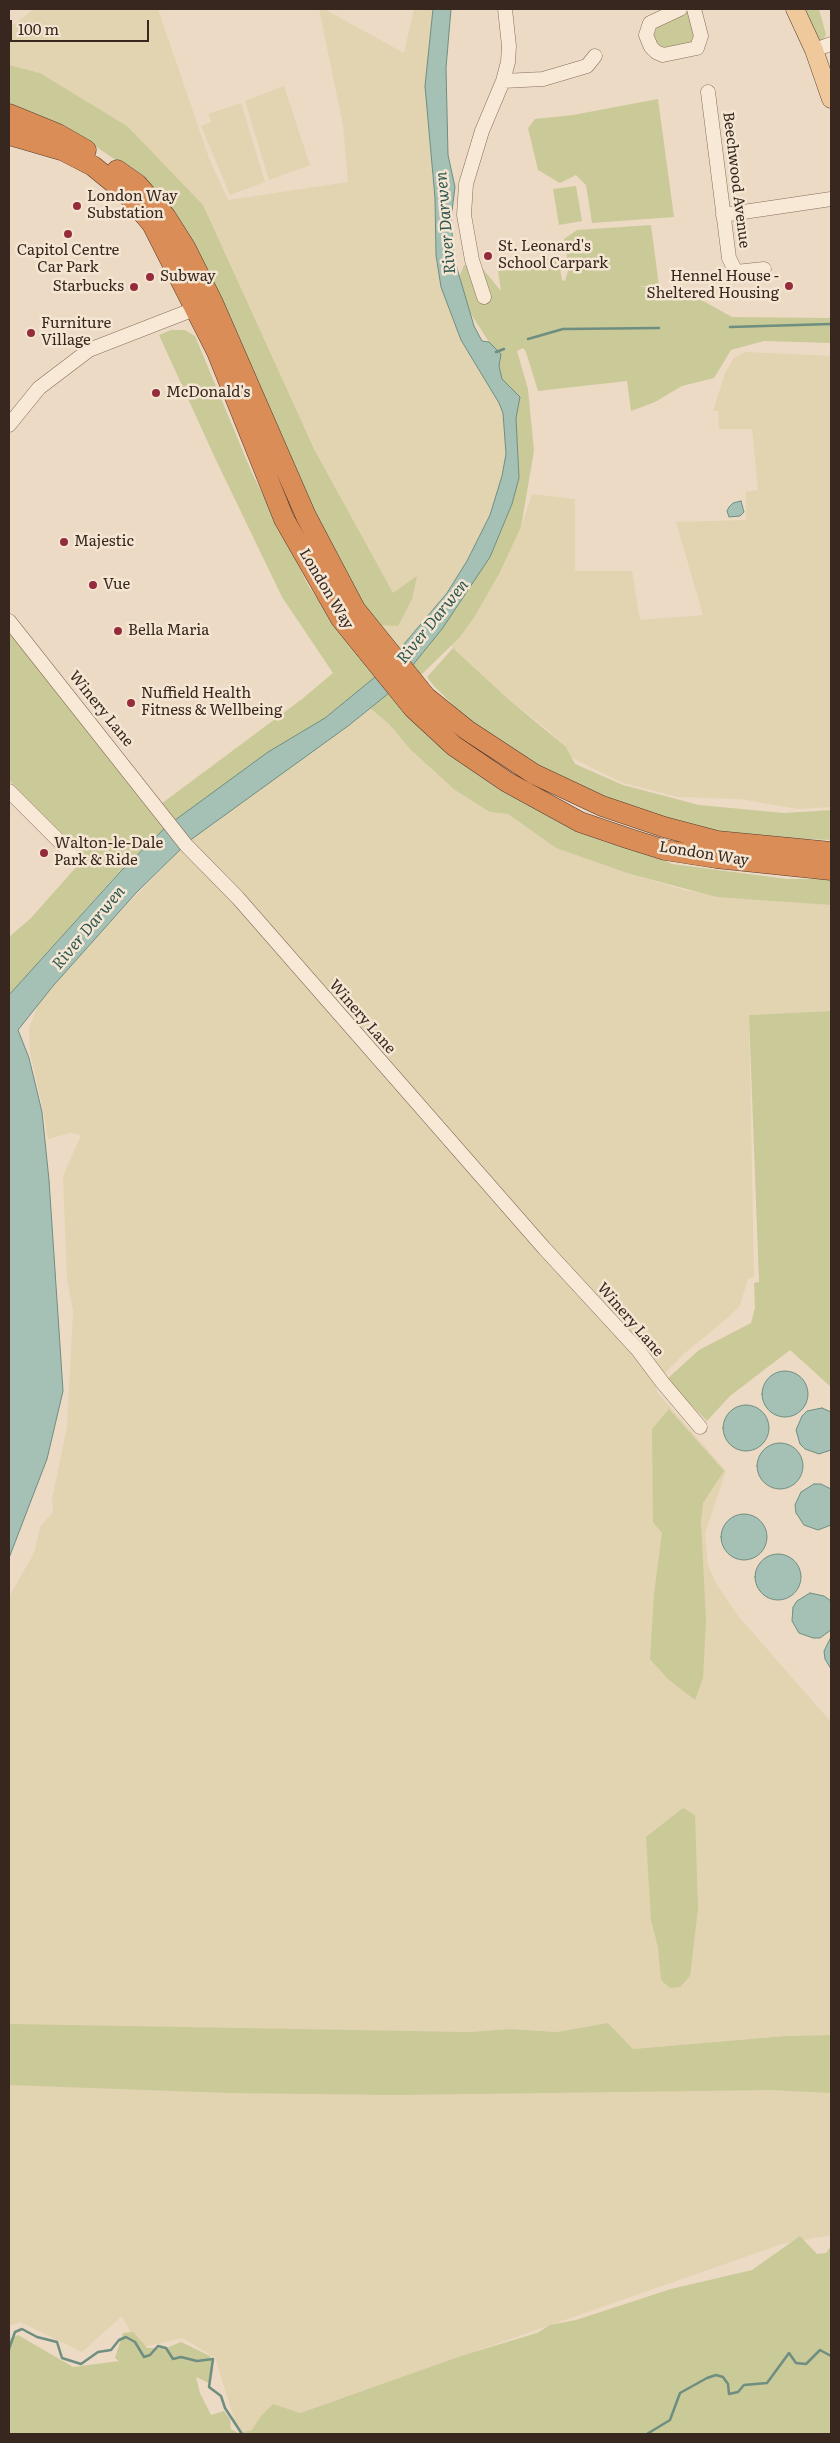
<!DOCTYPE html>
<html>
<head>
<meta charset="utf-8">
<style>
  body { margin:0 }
  #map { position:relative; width:840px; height:2443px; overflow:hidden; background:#eddac4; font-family:Literata,serif }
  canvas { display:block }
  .frame { position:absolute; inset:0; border:10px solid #37271e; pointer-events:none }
  .scale { position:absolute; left:10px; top:20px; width:139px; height:22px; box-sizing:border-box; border:2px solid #37271e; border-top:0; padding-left:6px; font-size:15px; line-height:18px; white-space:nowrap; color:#37271e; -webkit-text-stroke:4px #f4e6d3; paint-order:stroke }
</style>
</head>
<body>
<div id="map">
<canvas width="840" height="2443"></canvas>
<div class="frame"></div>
<div class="scale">100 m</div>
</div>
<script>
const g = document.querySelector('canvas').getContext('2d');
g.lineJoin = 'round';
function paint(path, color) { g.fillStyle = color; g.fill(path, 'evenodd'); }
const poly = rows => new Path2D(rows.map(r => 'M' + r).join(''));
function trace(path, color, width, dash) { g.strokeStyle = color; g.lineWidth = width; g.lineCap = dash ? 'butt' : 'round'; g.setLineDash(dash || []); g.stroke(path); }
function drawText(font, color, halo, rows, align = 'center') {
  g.font = font + ' Literata,serif'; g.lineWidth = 5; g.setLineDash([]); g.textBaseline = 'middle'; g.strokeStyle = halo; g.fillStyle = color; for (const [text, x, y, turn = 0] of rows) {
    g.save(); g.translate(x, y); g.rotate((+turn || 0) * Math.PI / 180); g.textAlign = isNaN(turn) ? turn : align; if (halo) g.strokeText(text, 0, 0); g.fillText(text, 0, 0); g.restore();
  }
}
paint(poly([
  [34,9,158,9,209,158,228,200,348,182,343,125,319,9,324,9,404,53,414,9,433,9,425,86,435,198,436,255,441,287,461,340,499,403,503,413,506,454,502,476,490,515,467,561,447,593,399,650,380,625,417,577,393,594,314,449,127,126,40,73,9,65,9,28],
  [284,86,310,165,269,180,245,101],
  [241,103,265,182,230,195,201,126,211,122,208,114],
  [746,352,831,356,831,807,798,809,740,799,678,797,623,783,572,758,566,747,543,726,507,698,451,646,475,616,500,572,521,527,532,494,575,499,575,571,632,571,640,620,703,615,676,522,746,520,746,492,758,490,752,429,719,429,718,411,713,411,725,373,734,358],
  [370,708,389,724,410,749,490,812,508,814,556,848,630,874,688,891,831,905,831,1011,749,1015,754,1277,748,1279,740,1305,730,1316,686,1352,655,1383,657,1392,726,1471,705,1533,708,1566,717,1585,739,1617,831,1722,831,2035,785,2036,633,2049,608,2023,557,2032,511,2029,470,2032,9,2025,9,1597,34,1553,40,1527,53,1512,52,1499,67,1427,73,1311,67,1279,63,1176,81,1135,70,1133,48,1139,43,1110,30,1052,29,1028,39,1003,62,976,120,912,189,841],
  [9,2079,831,2083,831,2235,782,2244,239,2434,215,2358,183,2338,139,2348,122,2316,82,2352,20,2322,9,2326]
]), '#e2d3b1');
paint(poly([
  [799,9,819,9,826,35,821,43],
  [688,11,697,43,672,50,655,47,650,31],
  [9,65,40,73,127,126,203,205,314,449,393,593,417,576,412,599,398,626,380,625,352,590,130,170,88,141,9,108],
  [658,99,674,217,592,223,586,185,576,175,560,183,538,170,528,128,535,119,573,115],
  [576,186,582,221,559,225,553,189],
  [651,225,659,286,637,286,685,291,732,317,831,318,831,343,764,341,731,350,714,378,682,386,655,402,631,411,627,381,538,391,526,352,523,348,517,351,528,389,534,451,521,527,500,572,475,616,460,637,421,675,412,666,490,557,512,504,519,478,516,418,520,397,502,379,498,366,501,354,489,342,471,314,461,284,460,275,464,265,482,268,501,291,498,271,512,270,512,264,558,257,562,280,565,281,569,268,564,239,577,230],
  [171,330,185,330,195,336,252,473,309,587,375,677,325,718,268,752,174,822,161,804,302,699,333,673,282,597,215,458,159,335],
  [9,632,145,805,167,826,119,872,9,995,9,937,31,918,78,865,80,859,76,847,9,780],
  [453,648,507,698,566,747,575,764,623,785,699,805,784,813,831,810,831,840,734,836,653,817,553,774,504,746,462,714,434,686,427,677],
  [389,693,422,726,672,864,787,879,831,879,831,905,717,897,630,874,556,848,508,814,490,812,455,790,410,749,389,724,370,708],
  [831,1011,831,1387,790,1350,730,1396,707,1421,666,1380,699,1350,751,1323,755,1308,754,1283,759,1282,749,1015],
  [669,1409,724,1471,703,1503,701,1522,706,1621,703,1678,695,1700,668,1679,650,1659,654,1594,662,1533,653,1522,652,1429],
  [683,1808,695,1815,698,1909,690,1976,680,1987,670,1988,661,1980,658,1947,651,1920,646,1837],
  [608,2023,633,2049,785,2036,831,2035,831,2093,771,2090,395,2095,230,2093,9,2085,9,2024,470,2032,510,2029,557,2032],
  [800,2236,817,2254,826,2253,831,2246,831,2434,9,2434,9,2339,18,2335,73,2367,119,2361,115,2358,123,2333,133,2332,147,2348,166,2348,181,2342,210,2356,213,2367,209,2383,196,2377,200,2393,211,2415,224,2411,230,2419,231,2429,238,2433,252,2430,261,2416,273,2404,300,2413,464,2355,537,2333,550,2325,576,2320,671,2289,752,2270]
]), '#cac998');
const water = poly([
  [433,9,451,9,446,68,448,155,455,187,451,219,454,258,474,326,482,341,489,342,501,354,499,366,502,379,520,397,516,418,519,478,512,504,490,557,442,629,412,666,399,650,447,593,467,561,490,515,502,476,506,454,503,413,499,403,461,340,441,287,436,255,435,198,425,86,433,9],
  [741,501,744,512,740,516,729,517,727,511,729,507,733,503,741,501],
  [375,677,389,693,348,726,189,841,136,893,53,986,18,1030,29,1058,42,1112,49,1180,63,1391,47,1459,9,1558,9,995,120,872,167,826,268,752,325,718,375,677],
  '762 1394a23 23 0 1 1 46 0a23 23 0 1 1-46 0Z',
  '723 1428a23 23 0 1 1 46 0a23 23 0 1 1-46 0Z',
  [822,1408,831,1412,831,1450,819,1454,805,1449,800,1444,796,1430,802,1416,807,1411,822,1408],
  '757 1466a23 23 0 1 1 46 0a23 23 0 1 1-46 0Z',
  [814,1484,821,1484,831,1489,831,1525,818,1530,804,1525,796,1513,795,1505,801,1492,814,1484],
  '721 1537a23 23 0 1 1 46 0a23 23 0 1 1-46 0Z',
  '755 1577a23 23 0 1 1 46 0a23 23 0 1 1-46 0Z',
  [810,1593,824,1596,831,1601,831,1630,820,1638,813,1638,799,1633,792,1621,793,1607,797,1601,810,1593],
  [831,1637,831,1669,825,1659,824,1651,831,1637]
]);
paint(water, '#a5c0b4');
trace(water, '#6d8e81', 1);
trace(poly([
  [730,327,831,324],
  [528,339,563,329,659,328],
  [496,352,504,349],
  [9,2349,15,2332,22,2329,37,2337,57,2342,62,2358,81,2364,98,2352,111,2350,119,2340,126,2337,135,2342,144,2357,150,2355,158,2346,166,2348,173,2359,181,2357,197,2361,213,2359,209,2387,221,2396,225,2408,242,2434],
  [647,2434,670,2420,680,2393,707,2378,716,2375,723,2377,728,2384,729,2394,738,2392,744,2385,767,2383,789,2353,796,2363,806,2364,820,2350,831,2356]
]), '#6d8e81', 2.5);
const minor = poly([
  [680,9,650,23,646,35,651,47,656,52,663,55,697,48,701,36,694,9],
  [814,50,831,44],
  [503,81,543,79,587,66,595,56],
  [708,92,729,258,736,272,764,269],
  [723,215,831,199],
  [484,297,472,260,464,215,466,184,482,131,503,81,508,62,509,46,505,9],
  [9,425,39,388,89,350,197,308],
  [9,621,186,845,238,898,544,1248,638,1350,662,1382,700,1427],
  [9,791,70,852]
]);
const major = poly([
  [795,9,814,50,831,99]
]);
const highway = poly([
  [9,114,58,134,86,150],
  [9,135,64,151,93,166,126,193,152,224,217,352,284,519,341,619,413,708,454,746,507,782,580,822,630,839,665,850,716,858,831,870],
  [117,170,137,184,166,217,185,247,213,303,306,516,355,609,426,697,467,730,534,774,602,806,664,827,717,841,831,852]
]);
trace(minor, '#876c5b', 15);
trace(major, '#543b2f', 19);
trace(highway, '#543b2f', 21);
trace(minor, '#f8e9d7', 14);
trace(major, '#efc99c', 18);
trace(highway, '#da8d57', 20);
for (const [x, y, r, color] of [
  [77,206,5,"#942c3c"],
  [68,234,5,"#942c3c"],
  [488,256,5,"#942c3c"],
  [150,277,5,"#942c3c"],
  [789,286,5,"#942c3c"],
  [134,287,5,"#942c3c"],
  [31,333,5,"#942c3c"],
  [156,393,5,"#942c3c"],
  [64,542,5,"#942c3c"],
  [93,585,5,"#942c3c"],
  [118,631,5,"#942c3c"],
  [131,703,5,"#942c3c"],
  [44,853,5,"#942c3c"]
]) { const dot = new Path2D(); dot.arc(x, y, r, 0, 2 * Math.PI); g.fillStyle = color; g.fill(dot); trace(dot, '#f4e6d3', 2); }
drawText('15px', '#37271e', '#f4e6d3', [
  ["Beechwood Avenue",736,180,83],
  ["London Way",326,589,59],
  ["Winery Lane",101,709,51],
  ["London Way",704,854,9],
  ["Winery Lane",362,1017,49],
  ["Winery Lane",630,1320,49]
]);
drawText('15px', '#37271e', '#f4e6d3', [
  ["London Way",87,197],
  ["Substation",87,214],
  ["St. Leonard's",498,247],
  ["School Carpark",498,264],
  ["Capitol Centre",68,251,"center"],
  ["Car Park",68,268,"center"],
  ["Subway",160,277],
  ["Hennel House -",779,277,"right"],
  ["Sheltered Housing",779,294,"right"],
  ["Starbucks",124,287,"right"],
  ["Furniture",41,324],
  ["Village",41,341],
  ["McDonald's",166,393],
  ["Majestic",74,542],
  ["Vue",103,585],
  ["Bella Maria",128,631],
  ["Nuffield Health",141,694],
  ["Fitness & Wellbeing",141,711],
  ["Walton-le-Dale",54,844],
  ["Park & Ride",54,861]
], 'left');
drawText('italic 16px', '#2e564e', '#f4e6d3', [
  ["River Darwen",446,223,-95],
  ["River Darwen",433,622,-51],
  ["River Darwen",89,928,-50]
]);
</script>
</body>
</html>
